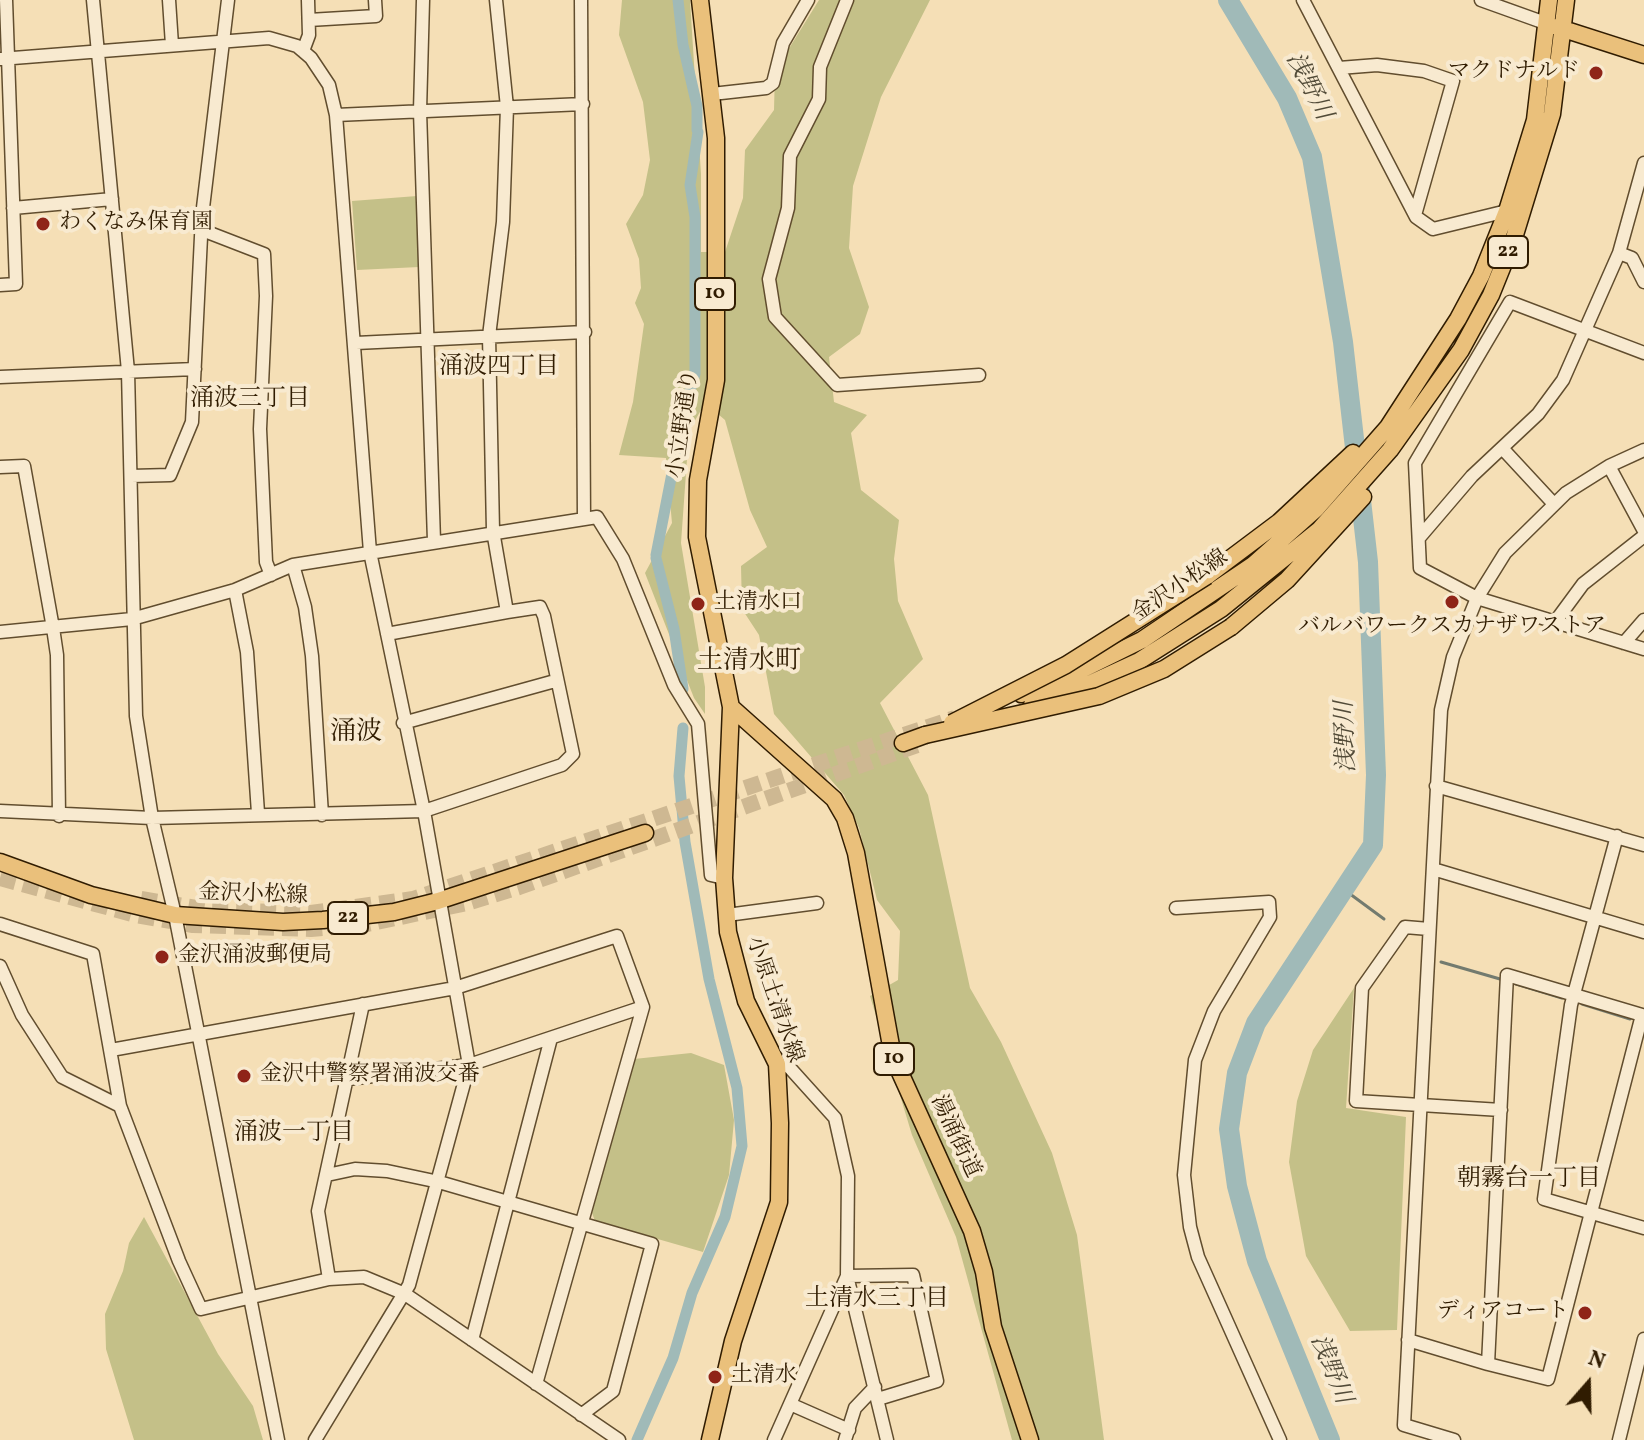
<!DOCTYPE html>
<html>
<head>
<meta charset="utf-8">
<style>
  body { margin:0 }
  #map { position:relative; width:1644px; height:1440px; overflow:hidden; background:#f5dfb6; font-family:Vollkorn,serif }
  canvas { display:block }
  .north { position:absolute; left:1548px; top:1344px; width:80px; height:80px; -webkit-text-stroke:6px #f8ead0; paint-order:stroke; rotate:20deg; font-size:22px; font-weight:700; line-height:32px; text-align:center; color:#301c01 }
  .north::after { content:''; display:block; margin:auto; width:28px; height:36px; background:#301c01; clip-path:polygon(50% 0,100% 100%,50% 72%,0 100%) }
</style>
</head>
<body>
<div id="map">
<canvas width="1644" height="1440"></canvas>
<div class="north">N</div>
</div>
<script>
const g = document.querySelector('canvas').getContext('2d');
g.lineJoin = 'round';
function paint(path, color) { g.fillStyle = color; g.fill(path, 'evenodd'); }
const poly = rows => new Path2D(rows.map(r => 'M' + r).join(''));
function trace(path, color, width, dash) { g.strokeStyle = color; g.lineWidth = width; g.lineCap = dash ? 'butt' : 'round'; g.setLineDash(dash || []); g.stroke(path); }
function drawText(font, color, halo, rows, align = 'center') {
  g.font = font + ' Vollkorn,"Noto Serif JP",serif'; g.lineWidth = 8; g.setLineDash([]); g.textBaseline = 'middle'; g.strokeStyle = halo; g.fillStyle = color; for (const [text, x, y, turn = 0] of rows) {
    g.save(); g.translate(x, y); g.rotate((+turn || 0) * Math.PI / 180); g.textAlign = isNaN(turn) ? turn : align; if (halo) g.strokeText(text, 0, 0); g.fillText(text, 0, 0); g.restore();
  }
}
paint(poly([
  [622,0,690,0,701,174,701,252,725,252,743,198,745,150,774,110,775,71,819,0,930,0,881,97,853,186,849,248,869,307,860,334,829,357,834,402,867,415,851,433,861,490,899,520,894,559,898,601,923,659,880,703,928,795,970,988,1001,1042,1052,1153,1077,1235,1104,1440,1012,1440,956,1237,912,1135,870,996,898,980,900,931,877,900,859,828,844,795,774,714,759,635,742,609,741,566,767,547,750,510,725,420,705,403,689,431,681,543,705,687,705,714,694,698,645,573,672,523,666,458,619,455,633,402,644,324,635,303,641,288,639,259,626,224,643,195,650,160,643,102,619,35],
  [417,196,419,267,357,270,352,201],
  [1354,988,1346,1108,1406,1117,1397,1330,1350,1331,1306,1256,1289,1162,1297,1101,1313,1050],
  [691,1053,724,1065,734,1120,729,1175,703,1252,595,1221,592,1213,634,1059],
  [144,1217,218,1354,253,1406,263,1440,134,1440,106,1349,105,1314,123,1271,129,1243]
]), '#c4c088');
trace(poly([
  [1346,891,1384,919],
  [1441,962,1500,979],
  [1516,984,1562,998],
  [1582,1004,1630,1019]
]), '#737b6f', 3);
trace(poly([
  [678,0,683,45,697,106,697,130],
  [656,555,685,407,695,374,695,217,690,185,698,132],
  [656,558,674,629,683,689],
  [637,1440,673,1358,692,1293,725,1217,742,1146,737,1088,709,979,685,842,679,776,683,728]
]), '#a0bab8', 11);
trace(poly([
  [1228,0,1287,98,1312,157,1343,342,1368,562,1376,775,1373,845,1256,1023,1237,1073,1229,1129,1237,1186,1257,1261,1330,1440]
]), '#a0bab8', 20);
trace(poly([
  [0,878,136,915,193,925,311,929,367,924,467,903,519,887,920,744],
  [141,899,209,910,311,913,413,899,955,718]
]), '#ceb892', 16, [16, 8]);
const minor = poly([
  [93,0,128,371,136,716,152,818,175,915,278,1440],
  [169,0,172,45],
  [423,0,420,111,434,541],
  [581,0,584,519],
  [847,0,820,67,819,99,790,156,788,208,769,279,775,317,837,385,979,375],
  [1303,0,1416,217,1433,229,1507,211],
  [1481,0,1548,24],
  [309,20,376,16,375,0],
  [303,51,309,35,308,0],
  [0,59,269,38,297,46,311,58,329,85,336,115,370,552,424,811,469,1065,409,1285,315,1440],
  [1339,68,1377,65,1424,71,1453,81,1415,215],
  [712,94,766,88,773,83,783,43,808,0],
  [336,115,583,104],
  [13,208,112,199],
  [202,230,264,254,266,296,260,429,266,562,271,575],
  [1619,253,1632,258,1644,282],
  [0,285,16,284,6,0],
  [356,343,585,332],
  [1644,353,1510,302,1415,463,1420,568,1477,598,1644,649],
  [0,377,195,369],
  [1502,448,1553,503],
  [1609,466,1644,531],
  [0,467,24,466,53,628,57,655,59,816],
  [131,476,170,475,192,422,202,216,228,0],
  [1419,538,1472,476,1538,414,1563,380,1619,253,1644,163],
  [293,565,305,607,312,656,322,815],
  [235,590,247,652,258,813],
  [1555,622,1583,584,1644,536],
  [0,632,132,619,235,590,293,565,597,517,623,559,674,685,698,724,711,875,724,878],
  [387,634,507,612],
  [1624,643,1644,620],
  [403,723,555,681],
  [1436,786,1644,845],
  [0,811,152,818,424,811,562,765,573,754,544,616,540,607,507,612,493,531,489,336,503,222,507,107,496,0],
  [1617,836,1571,1005,1544,1199,1644,1228],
  [1433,869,1644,932],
  [1176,908,1269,902,1270,917,1214,1011,1195,1060,1184,1175,1190,1227,1198,1257,1280,1440],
  [727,915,817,903],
  [0,924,93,954,120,1106,179,1261,201,1309,329,1279,364,1277,405,1294,619,1440],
  [1429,929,1405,927,1362,988,1356,1101,1501,1110],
  [0,966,22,1015,62,1077,120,1106],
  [111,1050,455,988,617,936,643,1007,536,1384],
  [777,1064,789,1067,835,1118,848,1176,847,1276,887,1440],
  [348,1079,469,1065,643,1007],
  [327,1175,355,1169,387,1171,439,1182,652,1244,613,1391,581,1415],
  [847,1276,913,1275,937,1381,878,1399],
  [329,1279,318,1211,363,1004],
  [472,1340,551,1038],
  [1408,1340,1488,1364,1548,1379,1642,1015,1507,975,1488,1364],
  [790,1404,849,1430],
  [774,1440,847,1276],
  [845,1440,855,1408,875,1387],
  [1454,1440,1404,1425,1441,710,1453,657,1477,598,1505,553,1566,493,1609,466,1644,450],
  [1619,1440,1644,1339]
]);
const major = poly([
  [700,0,716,138,716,380,698,480,697,537,731,707,724,878,728,932,746,1001,777,1064,780,1123,779,1202,733,1341,710,1440],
  [1557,27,1644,55],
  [1207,576,1279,522,1353,453],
  [1231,627,1287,580,1363,497],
  [1021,694,1069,676,1142,640,1253,565,1316,509,1388,427,1458,319,1481,276,1507,211,1535,120,1549,0],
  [1032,705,1076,690,1139,661,1221,609,1319,530,1390,450,1461,350,1491,295,1514,238,1552,114,1566,0],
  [731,707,834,799,845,818,856,853,893,1057,972,1231,984,1272,993,1327,1030,1440],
  [903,743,925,735],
  [0,862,91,895,175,915,283,922,323,920,394,912,438,901,645,833]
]);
trace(minor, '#614d2e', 15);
trace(major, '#301c01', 19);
trace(minor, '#f8ead0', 12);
trace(major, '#eac07b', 16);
const majorBridge = poly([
  [952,723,1066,665,1207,576],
  [925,735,1099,696,1164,669,1231,627]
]);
trace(majorBridge, '#301c01', 19, []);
trace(majorBridge, '#eac07b', 16);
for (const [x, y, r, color] of [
  [1596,73,8,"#8f2418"],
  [43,224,8,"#8f2418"],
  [1452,602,8,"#8f2418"],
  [698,604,8,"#8f2418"],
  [162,957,8,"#8f2418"],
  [244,1076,8,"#8f2418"],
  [1585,1313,8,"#8f2418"],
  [715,1377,8,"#8f2418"]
]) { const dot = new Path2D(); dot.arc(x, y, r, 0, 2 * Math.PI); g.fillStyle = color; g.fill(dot); trace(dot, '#f8ead0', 3); }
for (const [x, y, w] of [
  [1508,252,40],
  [715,294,40],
  [348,918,40],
  [894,1059,40]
]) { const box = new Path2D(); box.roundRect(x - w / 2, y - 16, w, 32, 6); g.fillStyle = '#f8ead0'; g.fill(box); trace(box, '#301c01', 2); }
drawText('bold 20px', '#301c01', null, [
  ["22",1508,252],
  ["10",715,294],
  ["22",348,918],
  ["10",894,1059]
]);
drawText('22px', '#301c01', '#f8ead0', [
  ["マクドナルド",1580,73,"right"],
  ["わくなみ保育園",59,224],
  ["土清水口",714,604],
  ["バルバワークスカナザワストア",1452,628,"center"],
  ["金沢涌波郵便局",178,957],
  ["金沢中警察署涌波交番",260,1076],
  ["ディアコート",1569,1313,"right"],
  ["土清水",731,1377]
], 'left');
drawText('22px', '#301c01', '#f8ead0', [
  ["小立野通り",685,424,-82],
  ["金沢小松線",1181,587,-34],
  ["金沢小松線",253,896,2],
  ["小原土清水線",773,1000,71],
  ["湯涌街道",954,1137,65]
]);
drawText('italic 24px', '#524b38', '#f8ead0', [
  ["浅野川",1307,87,63],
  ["浅野川",1348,737,-92],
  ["浅野川",1329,1370,68]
]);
drawText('24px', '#301c01', '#f8ead0', [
  ["涌波四丁目",499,369],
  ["涌波三丁目",250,401],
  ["涌波一丁目",294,1135],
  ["朝霧台一丁目",1529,1181],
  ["土清水三丁目",877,1301]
]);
drawText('26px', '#301c01', '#f8ead0', [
  ["土清水町",749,663],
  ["涌波",356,734]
]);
</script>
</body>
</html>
